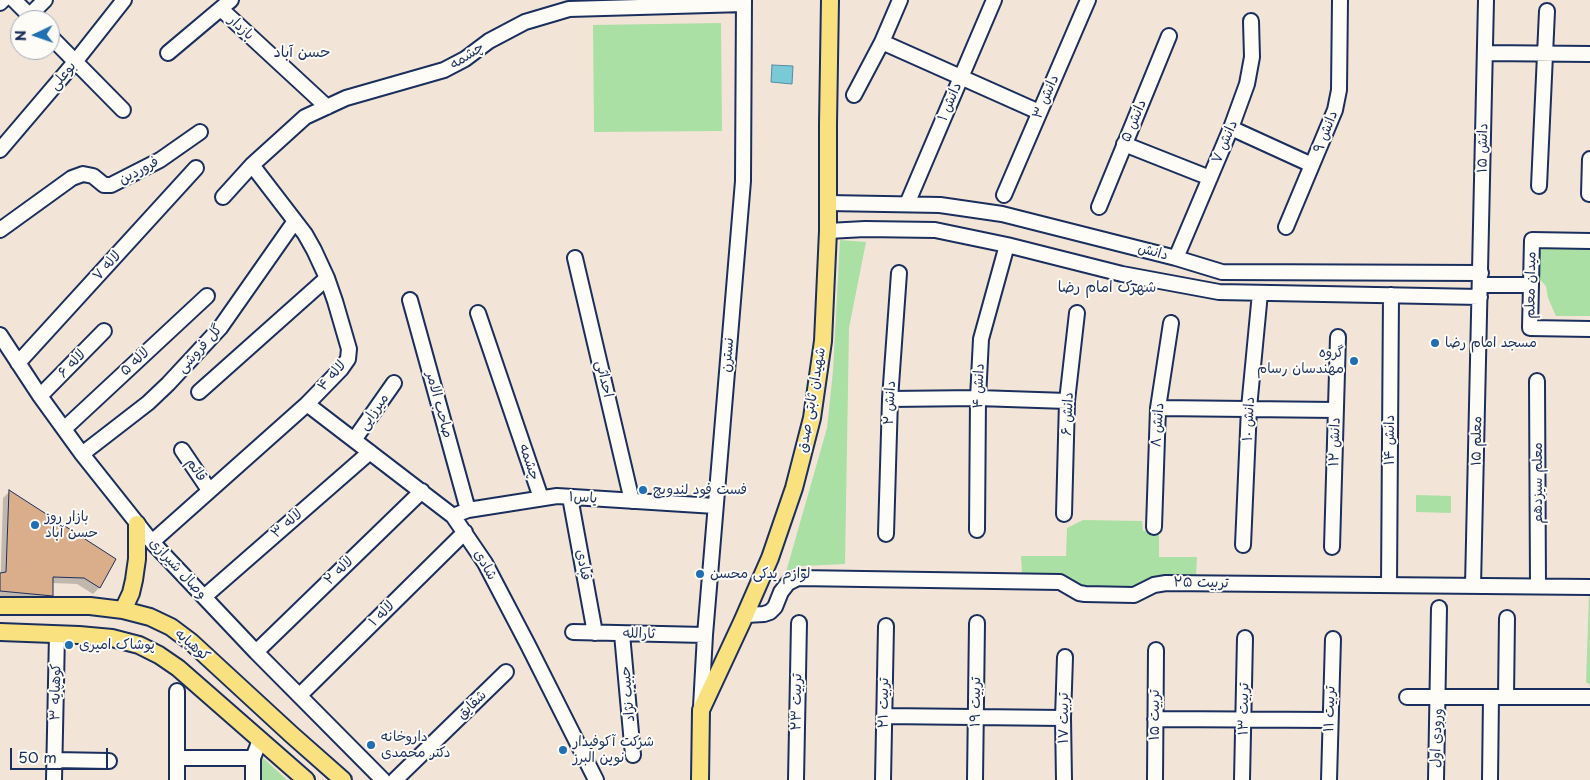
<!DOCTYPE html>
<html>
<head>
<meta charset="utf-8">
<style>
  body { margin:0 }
  #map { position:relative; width:1590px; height:780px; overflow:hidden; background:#f2e5d7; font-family:"Playpen Sans",sans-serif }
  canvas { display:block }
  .north { position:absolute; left:10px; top:10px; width:50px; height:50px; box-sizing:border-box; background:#fdfcf7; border:1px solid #a3aaba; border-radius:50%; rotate:267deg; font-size:14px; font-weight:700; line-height:20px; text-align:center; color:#1b2f5e }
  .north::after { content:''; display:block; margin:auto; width:18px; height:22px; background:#1f6fb2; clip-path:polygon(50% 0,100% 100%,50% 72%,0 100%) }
  .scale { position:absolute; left:10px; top:748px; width:98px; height:22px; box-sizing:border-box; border:2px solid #1b2f5e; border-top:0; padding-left:6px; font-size:15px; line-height:18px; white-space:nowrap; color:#1b2f5e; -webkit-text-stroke:4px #fdfcf7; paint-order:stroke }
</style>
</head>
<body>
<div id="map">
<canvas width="1590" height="780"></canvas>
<div class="north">N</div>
<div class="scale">50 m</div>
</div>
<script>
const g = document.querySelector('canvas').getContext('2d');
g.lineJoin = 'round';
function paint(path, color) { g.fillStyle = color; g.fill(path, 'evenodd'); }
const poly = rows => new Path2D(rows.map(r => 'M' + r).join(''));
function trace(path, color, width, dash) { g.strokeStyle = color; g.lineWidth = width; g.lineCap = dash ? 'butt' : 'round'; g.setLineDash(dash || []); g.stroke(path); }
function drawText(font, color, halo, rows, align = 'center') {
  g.font = font + ' "Playpen Sans","Playpen Sans Arabic",sans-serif'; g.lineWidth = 4; g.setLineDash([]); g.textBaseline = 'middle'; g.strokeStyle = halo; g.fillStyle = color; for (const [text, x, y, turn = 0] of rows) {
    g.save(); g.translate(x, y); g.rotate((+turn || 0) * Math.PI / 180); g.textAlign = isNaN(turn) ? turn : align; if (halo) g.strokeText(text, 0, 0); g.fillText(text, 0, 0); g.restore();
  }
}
paint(poly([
  [721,23,722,131,594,132,593,25],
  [840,240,866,242,849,328,845,564,802,566,786,572,827,428,833,371],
  [1543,248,1590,249,1590,316,1556,316,1548,298,1546,286,1538,278,1540,252],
  [1416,495,1451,496,1451,513,1416,512],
  [1083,520,1142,521,1143,531,1159,531,1159,557,1197,557,1196,576,1156,576,1134,589,1082,589,1068,577,1022,574,1021,556,1066,556,1067,528],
  [1589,594,1590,594,1590,685,1586,682],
  [261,756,287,780,261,780]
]), '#aae0a3');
const water = poly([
  [772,65,793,66,792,84,771,82,772,65]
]);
paint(water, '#7ac9d6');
trace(water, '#548ba6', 1);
paint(poly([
  [9,492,114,559,99,588,93,594,77,584,52,583,52,595,45,602,0,598,3,498]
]), '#0003');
const building = poly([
  [9,490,116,559,100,588,84,578,53,577,53,596,0,591,0,573,6,572,9,490]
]);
paint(building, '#daae8b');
trace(building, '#1b2f5e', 1);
const minor = poly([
  [14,0,34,20],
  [0,3,3,0],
  [221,9,327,107],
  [29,16,45,0],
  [50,36,123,110],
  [882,42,1039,112],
  [168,53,231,0],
  [1485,53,1590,54],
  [854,95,882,42,900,0],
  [1231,128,1312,165],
  [1124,144,1210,178],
  [0,150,75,62,124,0],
  [1539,186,1547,11],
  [1589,194,1590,159],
  [1004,195,1088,0],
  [223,197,252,165,305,117,346,98,444,70,465,59,489,41,525,22,569,9,744,4],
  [828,203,940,205,1002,214,1176,258,1222,272,1481,273],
  [907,204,994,0],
  [1099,207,1169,36],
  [1286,227,1335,110,1339,90,1340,0],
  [0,230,72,178,83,174,93,176,104,185,111,185,160,160,200,132],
  [828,231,865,229,935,230,1007,245,1122,274,1219,292,1480,297],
  [1590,241,1532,240,1530,328,1590,329],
  [575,258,632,501],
  [1176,258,1231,128,1247,84,1252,57,1251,21],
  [1481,285,1531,285],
  [410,300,468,510],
  [478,313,541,498],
  [0,335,40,396,82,454,152,542,256,652,383,780],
  [18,363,196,168],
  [1537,381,1538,586],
  [199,392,327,278],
  [40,396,104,331],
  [890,399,978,398,1067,401],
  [307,404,453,516,485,563,528,645,596,780],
  [1158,408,1336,410],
  [64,429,207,296],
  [354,440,394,383],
  [182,450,209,490],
  [82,454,148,403,168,384,220,328,295,221],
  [570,497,595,633],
  [1064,514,1067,401,1077,313],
  [453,516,468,510,557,496,715,506],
  [1154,527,1158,408,1171,323],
  [977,530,978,398,981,339,1007,245],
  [886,534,890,399,899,273],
  [152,542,307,404,341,369,348,359,349,349,335,301,327,278,314,250,305,234,252,165],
  [1243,545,1249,408,1260,293],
  [1332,547,1338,337],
  [1389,585,1391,295],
  [1473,586,1486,0],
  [204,597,370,452],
  [746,615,764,614,770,612,775,607,781,592,788,583,798,578,1060,582,1079,593,1085,594,1134,595,1154,585,1166,583,1590,587],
  [573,632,705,635],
  [622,634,633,755],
  [256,652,422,491],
  [300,695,465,532],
  [1407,697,1590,697],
  [1506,697,1507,618],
  [701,707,705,635,743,181,744,0],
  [884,716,1063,718],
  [1155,719,1330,720],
  [177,758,253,758],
  [54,760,109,761],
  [54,780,57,634],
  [177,780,177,691],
  [253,780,253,758,260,740],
  [395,780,506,672],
  [796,780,799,623],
  [883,780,886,626],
  [975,780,977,623],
  [1064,780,1063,718,1065,657],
  [1155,780,1156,650],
  [1242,780,1245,638],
  [1329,780,1333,639],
  [1436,780,1439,608],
  [1490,780,1491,697]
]);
const major = poly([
  [0,606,90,606,123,610,150,617,171,627,191,642,292,735,343,780],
  [123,610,131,593,134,580,137,559,137,524],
  [0,632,79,635,112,638,139,645,159,655,178,668,306,780],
  [700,780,701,710,742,622,770,558,794,488,812,418,823,341,828,231,828,124,830,0]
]);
trace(minor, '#1b2f5e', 18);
trace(major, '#1b2f5e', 20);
trace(minor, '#fdfcf7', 14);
trace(major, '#fae180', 16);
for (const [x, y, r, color] of [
  [1435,343,5,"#1f6fb2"],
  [1354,361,5,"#1f6fb2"],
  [643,490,5,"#1f6fb2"],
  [35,525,5,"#1f6fb2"],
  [700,574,5,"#1f6fb2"],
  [69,645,5,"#1f6fb2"],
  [371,745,5,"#1f6fb2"],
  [563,750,5,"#1f6fb2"]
]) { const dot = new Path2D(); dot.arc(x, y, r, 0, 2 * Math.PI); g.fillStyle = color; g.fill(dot); trace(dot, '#fdfcf7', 2); }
drawText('14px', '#1b2f5e', '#fdfcf7', [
  ["بازدار",241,28,43],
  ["چشمه",467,56,-33],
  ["بوعلی",63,76,-50],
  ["دانش ۳",1046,97,-67],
  ["دانش ۱",950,102,-67],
  ["دانش ۵",1134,121,-67],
  ["دانش ۹",1326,132,-69],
  ["دانش ۷",1225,142,-67],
  ["دانش ۱۵",1483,148,-89],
  ["فروردین",139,171,-28],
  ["دانش",1153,252,15],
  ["لاله ۷",107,266,-48],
  ["میدان معلم",1531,285,-89],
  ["گل فروشی",200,349,-48],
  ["نسترن",728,355,-85],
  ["لاله ۵",135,362,-43],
  ["لاله ۶",72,364,-46],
  ["لاله ۴",332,376,-49],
  ["احداثی",604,379,77],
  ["دانش ۴",979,386,-88],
  ["شهیدان ثابتی صدق",812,400,-80],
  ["دانش ۲",890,403,-87],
  ["صاحب الامر",439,405,75],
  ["میرزایی",374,412,-55],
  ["دانش ۶",1068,414,-87],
  ["دانش ۱۰",1249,419,-87],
  ["دانش ۸",1158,425,-86],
  ["دانش ۱۴",1390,440,-90],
  ["معلم ۱۵",1477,441,-89],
  ["دانش ۱۲",1335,442,-88],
  ["چشمه",529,462,71],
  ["قائم",196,470,56],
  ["معلم سیزدهم",1538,483,-90],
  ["یاس۱",583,498,3],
  ["لاله ۳",287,524,-41],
  ["شادی",485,565,60],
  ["قبادی",583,565,79],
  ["وصال شیرازی",178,569,47],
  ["لاله ۲",339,571,-44],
  ["تربیت ۲۵",1201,583,1],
  ["لاله ۱",382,614,-45],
  ["ثارالله",639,634,1],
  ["کوهپایه",192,645,41],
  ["کوهپایه ۳",56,692,-89],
  ["حبیب نژاد",628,694,-95],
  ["تربیت ۲۳",797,702,-89],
  ["تربیت ۱۹",976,702,-89],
  ["تربیت ۲۱",884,703,-89],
  ["شقایق",472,705,-44],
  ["تربیت ۱۳",1244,709,-89],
  ["تربیت ۱۱",1330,709,-88],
  ["تربیت ۱۵",1155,715,-90],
  ["تربیت ۱۷",1064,718,-90],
  ["ورودی اول",1437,738,-88]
]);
drawText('14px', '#1b2f5e', '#fdfcf7', [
  ["مسجد امام رضا",1445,343],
  ["گروه",1344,353,"right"],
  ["مهندسان رسام",1344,369,"right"],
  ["فست فود لندویچ",653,490],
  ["بازار روز",45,517],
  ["حسن آباد",45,533],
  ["لوازم یدکی محسن",710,574],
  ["پوشاک امیری",79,645],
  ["داروخانه",381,737],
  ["دکتر محمدی",381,753],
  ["شرکت آکوفیدار",573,742],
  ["نوین البرز",573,758]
], 'left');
drawText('15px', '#1b2f5e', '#fdfcf7', [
  ["حسن آباد",302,53],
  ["شهرک امام رضا",1107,288]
]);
</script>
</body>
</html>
